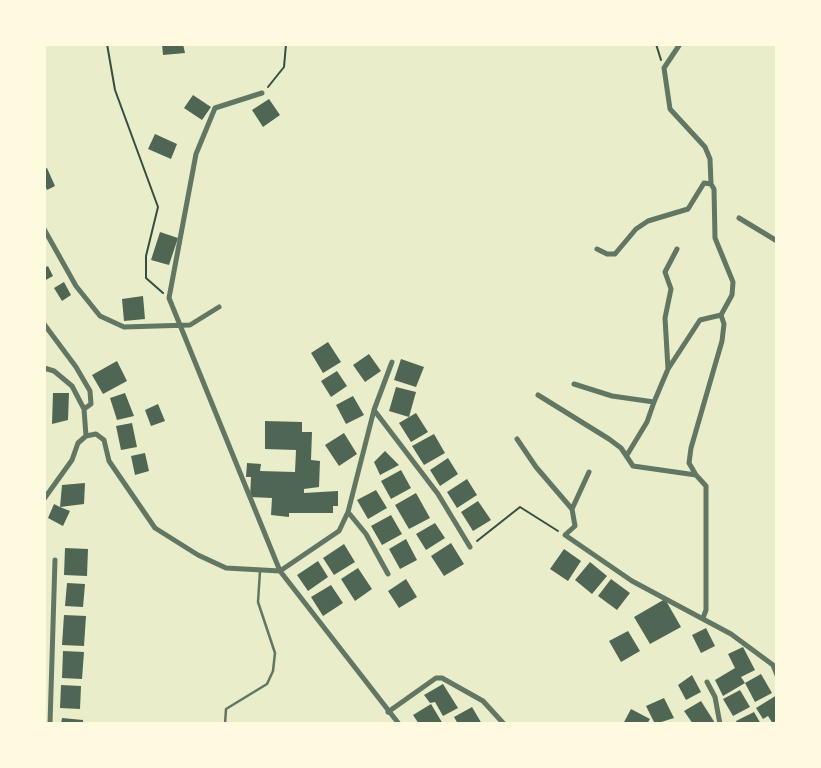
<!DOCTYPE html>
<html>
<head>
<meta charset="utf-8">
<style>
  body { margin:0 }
  #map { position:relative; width:821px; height:768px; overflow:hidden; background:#e9edc9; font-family:Commissioner,sans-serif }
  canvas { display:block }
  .frame { position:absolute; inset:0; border:46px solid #fefae0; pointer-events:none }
</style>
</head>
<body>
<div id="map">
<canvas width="821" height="768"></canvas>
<div class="frame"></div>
</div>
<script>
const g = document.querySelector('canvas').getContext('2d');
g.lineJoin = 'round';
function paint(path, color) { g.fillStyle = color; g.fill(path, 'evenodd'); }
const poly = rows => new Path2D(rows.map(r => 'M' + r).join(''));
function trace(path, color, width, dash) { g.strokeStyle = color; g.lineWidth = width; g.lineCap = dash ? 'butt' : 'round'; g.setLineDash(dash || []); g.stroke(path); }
paint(poly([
  [162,44,183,44,185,53,163,55],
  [193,95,211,107,202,120,184,108],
  [269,99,280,115,263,127,252,110],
  [155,134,177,144,171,159,148,149],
  [47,168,55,186,47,190,44,183,44,169],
  [160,232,178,238,169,265,151,260],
  [48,266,53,276,44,281,44,268],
  [64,282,71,295,62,301,54,288],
  [143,296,145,319,124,321,122,299],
  [328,342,341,362,323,373,311,353],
  [369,354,381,371,365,382,353,365],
  [401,359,424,367,416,387,394,380],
  [117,361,127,381,103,394,92,375],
  [337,371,347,386,331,397,321,381],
  [396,387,416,392,409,417,389,411],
  [53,393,69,393,68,420,52,424],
  [125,393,134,416,117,420,110,398],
  [353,396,364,415,346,424,336,405],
  [158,404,165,421,151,426,145,410],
  [416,413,428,432,411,442,399,423],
  [265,421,302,422,302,432,312,432,311,460,320,461,319,487,304,489,304,493,338,491,338,506,333,506,333,513,289,513,289,517,271,515,272,498,250,497,251,477,246,477,247,463,261,464,260,471,295,472,296,450,265,449],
  [132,423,137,447,121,450,116,426],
  [344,433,357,454,339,466,325,445],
  [434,434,445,453,424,465,412,446],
  [385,451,399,465,380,475,374,462],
  [145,453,149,471,135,475,131,456],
  [448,458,458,474,440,486,430,470],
  [401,470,411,488,391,499,381,481],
  [467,479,477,495,457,508,447,492],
  [85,483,84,504,60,507,70,511,63,526,48,518,54,504,60,507,62,485],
  [376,490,387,508,368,519,357,500],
  [416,493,430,518,409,529,395,505],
  [478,501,491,520,473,531,461,512],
  [391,515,402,534,382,545,371,526],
  [435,523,445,538,426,550,416,534],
  [406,539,417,560,400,569,389,549],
  [451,543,464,564,444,576,431,556],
  [344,544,355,562,334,575,323,558],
  [65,548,88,549,87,576,64,575],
  [564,549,581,561,568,581,550,569],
  [318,561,328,577,308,591,297,575],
  [590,562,607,576,592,594,575,580],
  [358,568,372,589,355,601,341,579],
  [406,579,417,597,399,608,388,591],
  [611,579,630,593,617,610,598,596],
  [67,583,85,584,83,607,65,606],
  [331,585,343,603,323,616,311,597],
  [665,599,681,627,650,644,634,617],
  [64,615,86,616,84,646,62,645],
  [706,628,715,646,701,653,692,635],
  [628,631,640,651,621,662,609,641],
  [743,647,755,670,741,677,745,683,761,674,772,693,755,702,745,683,723,696,715,680,735,668,728,654],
  [63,651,84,652,82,679,62,678],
  [692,675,701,692,686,700,678,685],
  [443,684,458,708,443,716,435,702,430,703,424,695],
  [61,685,81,686,80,709,60,708],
  [740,690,750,707,733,716,723,699],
  [777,695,777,722,773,724,768,716,763,719,756,708],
  [664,698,674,718,655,724,646,706],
  [701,701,715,723,712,724,693,724,684,711],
  [431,704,443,724,419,724,413,715],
  [472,707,482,724,458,724,454,717],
  [631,709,650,719,647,724,623,724],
  [754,712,761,724,737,724,736,721],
  [62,718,83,720,83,724,61,724]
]), '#4f6655');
trace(poly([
  [107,44,115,90,158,207,146,256,146,278,163,293],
  [656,44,661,60],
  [268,87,284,67,286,44],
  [477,541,520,507,558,531]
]), '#344e41', 2);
trace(poly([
  [225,724,226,709,267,684,273,671,275,653,258,602,260,571]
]), '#617663', 2.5);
trace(poly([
  [262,93,215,108,196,154,169,298,280,571,399,724],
  [739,218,777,241],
  [44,229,76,286,100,316,124,327,190,325,219,307],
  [597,249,607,254,615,254,636,229,648,221,688,209,704,183,711,184,710,159,705,147,670,109,664,68,680,44],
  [44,324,76,367,90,391,91,404,84,409],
  [44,368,54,371,72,386,84,409,86,436],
  [668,369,700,320,721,315],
  [574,384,612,396,654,402,647,422,627,455],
  [538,395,609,439,621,448,633,466,696,475,706,486,706,610,703,618],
  [654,402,668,369,665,318,671,289,665,272,677,249],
  [374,410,438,494,470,547],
  [517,439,536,467,572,509,575,526,565,535,632,581,731,634,773,665,777,675],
  [696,475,689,463,691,448,722,341,724,324,721,315,732,295,733,282,715,238,714,189,711,184],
  [44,499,72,460,78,443,86,436,96,434,104,440,109,461,155,528,198,555,226,568,280,571,339,531,348,512,374,410,392,362],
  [572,509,589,472],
  [348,512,366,534,388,574],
  [707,682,715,697,720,724],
  [388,712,436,678,442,678,483,701,504,724],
  [50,724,55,560]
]), '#617663', 5);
</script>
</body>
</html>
